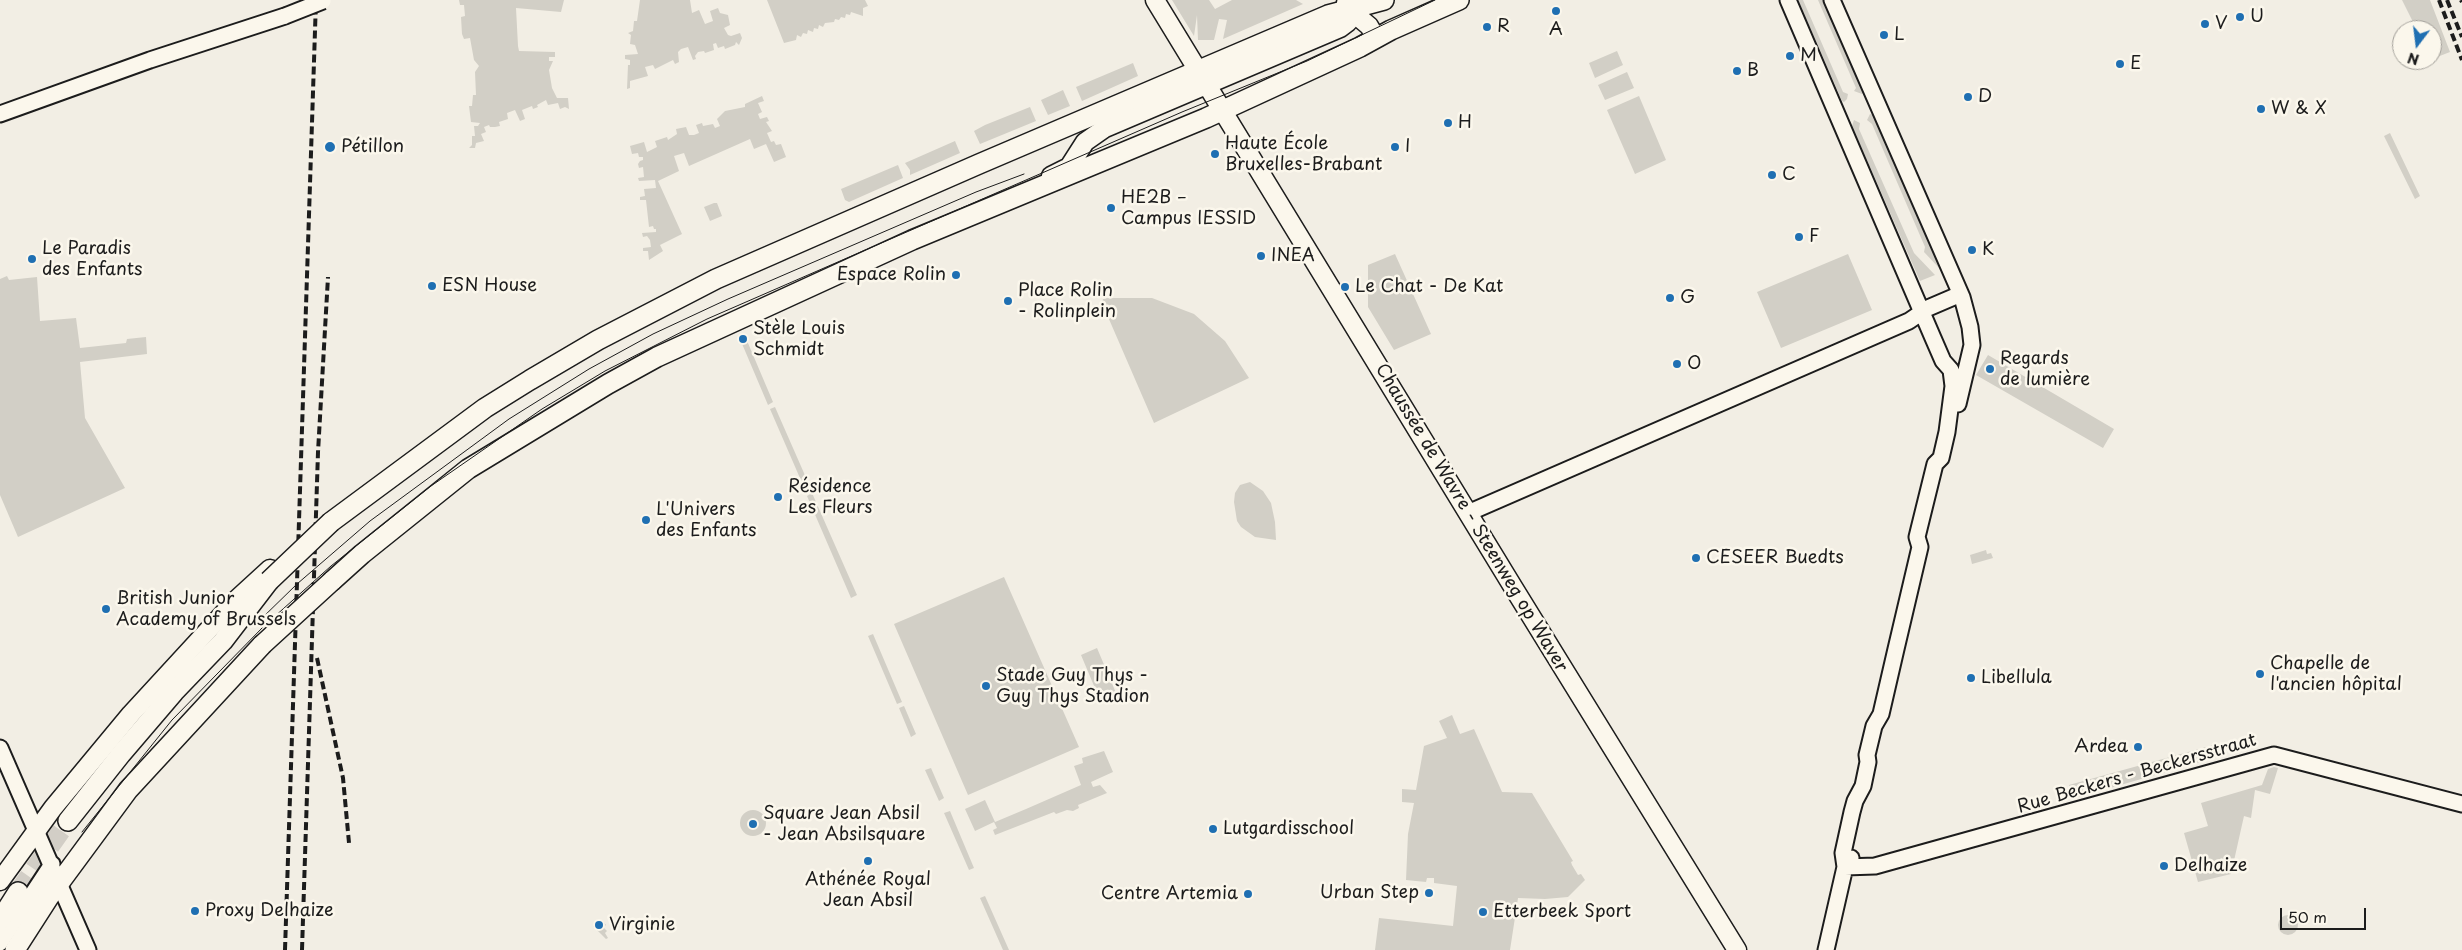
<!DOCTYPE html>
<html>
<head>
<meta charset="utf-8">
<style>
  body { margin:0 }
  #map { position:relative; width:2462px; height:950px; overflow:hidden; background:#f2eee4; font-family:"Playpen Sans",sans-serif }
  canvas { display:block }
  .north { position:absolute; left:2392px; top:20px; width:50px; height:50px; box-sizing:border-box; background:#fbf7ec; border:1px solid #a29f99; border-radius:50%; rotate:195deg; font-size:14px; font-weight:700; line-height:20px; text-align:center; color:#1c1c1c }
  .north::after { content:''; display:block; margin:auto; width:18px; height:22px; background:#1f6fb2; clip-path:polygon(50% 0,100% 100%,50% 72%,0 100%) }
  .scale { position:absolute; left:2280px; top:908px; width:86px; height:22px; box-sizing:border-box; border:2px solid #1c1c1c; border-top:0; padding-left:6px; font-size:15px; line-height:18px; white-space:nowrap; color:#1c1c1c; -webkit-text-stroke:4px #fbf7ec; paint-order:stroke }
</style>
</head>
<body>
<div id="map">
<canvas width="2462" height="950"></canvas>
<div class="north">N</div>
<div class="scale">50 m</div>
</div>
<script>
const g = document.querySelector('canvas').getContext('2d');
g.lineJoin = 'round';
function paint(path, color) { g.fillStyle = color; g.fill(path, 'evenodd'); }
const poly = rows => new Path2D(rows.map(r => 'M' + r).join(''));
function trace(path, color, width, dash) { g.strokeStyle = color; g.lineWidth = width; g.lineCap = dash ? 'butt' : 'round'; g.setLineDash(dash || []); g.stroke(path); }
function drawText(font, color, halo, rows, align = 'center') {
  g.font = font + ' "Playpen Sans",sans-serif'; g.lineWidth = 5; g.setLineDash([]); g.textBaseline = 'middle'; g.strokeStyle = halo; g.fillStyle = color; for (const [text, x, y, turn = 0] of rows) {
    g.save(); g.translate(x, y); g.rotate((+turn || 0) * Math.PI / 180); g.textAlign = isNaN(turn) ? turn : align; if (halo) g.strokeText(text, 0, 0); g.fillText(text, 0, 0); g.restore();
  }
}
paint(poly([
  [459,0,564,0,561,12,516,8,518,46,519,51,555,52,555,57,549,57,549,61,553,61,549,70,552,88,557,98,568,98,569,109,565,107,560,109,558,103,548,105,546,100,537,105,538,107,533,109,532,106,522,110,525,119,520,121,515,110,507,113,508,119,499,122,500,126,495,127,490,127,489,125,484,127,486,132,481,134,484,141,476,143,475,148,469,148,472,145,472,136,475,136,474,126,478,126,480,123,471,122,469,106,472,106,473,95,476,95,475,72,479,66,474,60,470,38,464,39,462,34,461,17,465,16,464,5,460,5],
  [640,0,690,0,692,13,699,10,705,24,713,21,710,11,718,8,720,13,728,15,730,25,724,28,728,35,731,36,740,33,742,38,739,45,736,42,735,45,725,49,724,46,718,48,716,43,713,44,714,50,705,53,704,51,698,52,695,56,696,59,693,60,688,47,681,49,678,52,679,62,675,64,673,60,655,69,653,65,645,67,648,76,630,81,630,88,627,89,628,65,630,65,630,60,625,59,625,55,638,54,635,45,630,44,631,35,628,33,633,31,634,21,637,21],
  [767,0,865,0,868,6,863,8,863,16,851,12,850,15,846,14,845,18,841,17,839,20,835,19,834,22,825,23,823,27,819,25,818,29,814,28,813,32,808,30,807,34,803,33,801,37,797,35,796,40,784,43],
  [1172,0,1209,0,1215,9,1232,0,1296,0,1303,4,1223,39,1227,20,1219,19,1214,40,1198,40,1197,15,1194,36],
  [1798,0,1803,0,1843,92,1848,94,1847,99,1844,102,1842,101],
  [1818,0,1824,0,1864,92,1862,94,1854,91,1856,88],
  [2402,0,2430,0,2450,52,2432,59,2432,30,2417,30],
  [1617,51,1623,65,1595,78,1589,63],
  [1133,63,1138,76,1082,101,1076,87],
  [1627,72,1634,88,1605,100,1598,85],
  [1063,90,1070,106,1048,115,1041,100],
  [762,96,764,101,758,103,762,112,758,114,760,119,767,117,769,121,766,122,772,131,767,133,771,142,774,141,776,145,781,144,786,157,774,162,766,144,754,149,750,139,689,166,684,153,674,156,679,171,658,181,682,234,660,245,663,251,649,260,648,251,643,251,643,248,651,247,650,240,647,236,643,237,642,233,656,232,656,229,654,229,653,226,649,227,646,200,640,200,640,197,645,196,644,189,656,188,655,180,639,181,638,178,644,177,643,167,639,168,638,164,640,161,643,160,643,157,639,157,638,153,632,154,630,146,644,142,647,152,657,147,655,141,667,137,668,140,677,134,676,129,686,127,689,135,694,135,699,133,696,125,702,123,703,126,713,124,715,128,720,126,717,119,725,111,745,107,745,104],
  [1639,96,1666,160,1635,174,1607,110],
  [1030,107,1036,121,980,144,974,131,985,125],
  [1870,114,1874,115,1940,269,1924,252,1925,247,1872,124,1867,120],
  [1854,120,1860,123,1859,129,1914,253,1935,275,1920,281,1852,126],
  [2390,133,2420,196,2415,199,2384,136],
  [955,141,960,153,910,175,910,170,905,163],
  [898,165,903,178,849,202,845,200,841,189],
  [714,203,717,203,722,216,710,221,704,207],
  [1395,254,1431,334,1394,350,1368,307,1368,265],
  [1848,254,1872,310,1781,348,1757,292],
  [7,276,9,280,37,277,40,321,76,318,80,348,126,343,127,339,146,337,147,354,80,362,85,418,125,488,18,537,0,495,0,279],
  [1108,298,1152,298,1194,314,1225,341,1249,378,1154,423,1102,303,1103,299],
  [745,336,773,402,768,405,740,339],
  [1988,355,2114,429,2103,448,1976,375],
  [775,407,811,489,806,492,770,409],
  [1250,482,1263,491,1271,503,1275,522,1276,540,1255,537,1241,527,1237,521,1234,502,1235,493,1240,485],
  [812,493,857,595,851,598,807,496],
  [1986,550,1987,554,1991,553,1993,558,1972,564,1970,555],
  [1004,577,1079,747,968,795,894,624],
  [873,634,902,702,897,704,868,636],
  [1097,648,1116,693,1100,700,1081,655],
  [904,706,916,734,911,737,899,708],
  [1452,715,1460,734,1474,729,1502,792,1532,793,1573,861,1571,862,1572,865,1578,875,1581,874,1585,880,1568,897,1545,899,1518,898,1510,950,1375,950,1379,918,1453,926,1457,886,1434,883,1434,878,1427,878,1426,882,1406,880,1408,834,1414,803,1402,802,1402,789,1416,790,1424,746,1447,738,1439,721],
  [2217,744,2221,756,2072,799,2069,785],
  [1104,751,1113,772,1091,782,1093,787,1100,785,1107,793,1078,805,1079,808,1073,811,1067,810,1056,814,1054,812,995,835,993,830,997,828,994,822,975,831,965,809,985,800,995,822,1026,809,1081,785,1074,766,1083,763,1082,758],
  [2274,767,2278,768,2270,794,2255,790,2251,818,2244,816,2231,874,2198,882,2184,833,2208,826,2201,803,2262,785,2268,769],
  [931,768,944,798,939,801,925,770],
  '740 823a13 13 0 1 1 26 0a13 13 0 1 1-26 0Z',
  [950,811,974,868,969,870,944,813],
  [985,896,1009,950,1003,950,980,898],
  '2278 925a10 10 0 1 1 20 0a10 10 0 1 1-20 0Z',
  [602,920,606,925,603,927,607,931,605,933,608,938,606,939,593,926]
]), '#d2cfc6');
trace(poly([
  [18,892,68,821]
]), '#d2cec6', 19, [19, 9]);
const tertiary = poly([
  [1788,0,1933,338,1943,361,1951,370,1953,386,1947,432,1941,458,1935,464,1917,537,1920,547,1896,649,1881,714,1874,726,1867,755,1868,762,1863,786,1855,801,1852,812,1843,853,1845,867],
  [1832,0,1962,297,1970,327,1972,345,1958,404],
  [0,114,150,60,285,16],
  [1468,513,1909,321,1928,308,1956,296,1962,297],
  [0,748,88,950],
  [1845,867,1875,866,2274,755,2462,804],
  [0,943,52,864],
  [1826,950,1845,867,1851,858]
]);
const secondary = poly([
  [1155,0,1513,587,1737,950],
  [1346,3,1350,10,1369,26,1376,38],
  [1051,176,1069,167,1085,142,1105,128,1340,28,1348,22,1350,10],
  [0,881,53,808,131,714,235,601,270,569]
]);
const primary = poly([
  [331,522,485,408,530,380,598,340,716,279,979,164,1328,15,1384,0],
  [332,581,362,554,468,469,608,384,657,357,912,240,1206,118,1360,47,1391,30,1459,0],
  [68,821,121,754,174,692,223,641,269,581],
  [0,920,18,892],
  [15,950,49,897,128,790,262,645]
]);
trace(tertiary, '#1c1c1c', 19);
trace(secondary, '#1c1c1c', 21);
trace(primary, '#1c1c1c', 22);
trace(tertiary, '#fbf7ec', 15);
trace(secondary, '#fbf7ec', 18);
trace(primary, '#fbf7ec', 19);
trace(poly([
  [258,622,297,584,370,521,509,419,589,369,653,334,728,299,976,192,1024,174],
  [82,832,172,720,264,626,331,566,431,486,542,409,605,371,707,319,1182,112,1307,61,1435,0]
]), '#1c1c1c', 1);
trace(poly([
  [2439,0,2462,60],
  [2447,0,2462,37],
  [2461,0,2462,2],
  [317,658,343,778,349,843],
  [285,950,316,0],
  [302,950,318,452,328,277]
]), '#1c1c1c', 4, [8, 4]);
const tertiaryBridge = poly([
  [285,16,323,1]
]);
const primaryBridge = poly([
  [269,581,331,522],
  [262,645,332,581]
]);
trace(tertiaryBridge, '#1c1c1c', 19, []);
trace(primaryBridge, '#1c1c1c', 22, []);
trace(tertiaryBridge, '#fbf7ec', 15);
trace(primaryBridge, '#fbf7ec', 19);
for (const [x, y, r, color] of [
  [1556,11,5,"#1f6fb2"],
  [2240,17,5,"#1f6fb2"],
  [2205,24,5,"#1f6fb2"],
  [1487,27,5,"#1f6fb2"],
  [1884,35,5,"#1f6fb2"],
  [1790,56,5,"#1f6fb2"],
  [2120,64,5,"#1f6fb2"],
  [1737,71,5,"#1f6fb2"],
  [1968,97,5,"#1f6fb2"],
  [2261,109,5,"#1f6fb2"],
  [1448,123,5,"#1f6fb2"],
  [330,147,6,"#1f6fb2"],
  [1395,147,5,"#1f6fb2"],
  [1215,154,5,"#1f6fb2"],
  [1772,175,5,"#1f6fb2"],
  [1111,208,5,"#1f6fb2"],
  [1799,237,5,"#1f6fb2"],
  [1972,250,5,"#1f6fb2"],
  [1261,256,5,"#1f6fb2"],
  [32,259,5,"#1f6fb2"],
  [956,275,5,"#1f6fb2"],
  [432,286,5,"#1f6fb2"],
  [1345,287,5,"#1f6fb2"],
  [1670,298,5,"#1f6fb2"],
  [1008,301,5,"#1f6fb2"],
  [743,339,5,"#1f6fb2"],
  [1677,364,5,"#1f6fb2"],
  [1990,369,5,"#1f6fb2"],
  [778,497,5,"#1f6fb2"],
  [646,520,5,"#1f6fb2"],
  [1696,558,5,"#1f6fb2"],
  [106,609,5,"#1f6fb2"],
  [2260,674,5,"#1f6fb2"],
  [1971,678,5,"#1f6fb2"],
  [986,686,5,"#1f6fb2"],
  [2138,747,5,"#1f6fb2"],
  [753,824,5,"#1f6fb2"],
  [1213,829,5,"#1f6fb2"],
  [868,861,5,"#1f6fb2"],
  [2164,866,5,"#1f6fb2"],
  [1429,893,5,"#1f6fb2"],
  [1248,894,5,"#1f6fb2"],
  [195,911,5,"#1f6fb2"],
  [1483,912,5,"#1f6fb2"],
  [599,925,5,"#1f6fb2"]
]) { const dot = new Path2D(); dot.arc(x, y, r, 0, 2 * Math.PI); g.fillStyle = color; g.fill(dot); trace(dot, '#fbf7ec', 2); }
drawText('18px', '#1c1c1c', '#fbf7ec', [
  ["U",2250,17],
  ["V",2215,24],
  ["R",1497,27],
  ["A",1556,30,"center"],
  ["L",1894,35],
  ["M",1800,56],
  ["E",2130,64],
  ["B",1747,71],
  ["D",1978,97],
  ["W & X",2271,109],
  ["H",1458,123],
  ["Haute École",1225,144],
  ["Bruxelles-Brabant",1225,165],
  ["Pétillon",341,147],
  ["I",1405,147],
  ["C",1782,175],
  ["HE2B –",1121,198],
  ["Campus IESSID",1121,219],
  ["F",1809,237],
  ["Le Paradis",42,249],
  ["des Enfants",42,270],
  ["K",1982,250],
  ["INEA",1271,256],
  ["Espace Rolin",946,275,"right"],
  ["ESN House",442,286],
  ["Le Chat - De Kat",1355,287],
  ["Place Rolin",1018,291],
  ["- Rolinplein",1018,312],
  ["G",1680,298],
  ["Stèle Louis",753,329],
  ["Schmidt",753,350],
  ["Regards",2000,359],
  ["de lumière",2000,380],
  ["O",1687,364],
  ["Résidence",788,487],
  ["Les Fleurs",788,508],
  ["L'Univers",656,510],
  ["des Enfants",656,531],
  ["CESEER Buedts",1706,558],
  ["British Junior",116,599],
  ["Academy of Brussels",116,620],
  ["Chapelle de",2270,664],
  ["l'ancien hôpital",2270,685],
  ["Stade Guy Thys -",996,676],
  ["Guy Thys Stadion",996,697],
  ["Libellula",1981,678],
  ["Ardea",2128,747,"right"],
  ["Square Jean Absil",763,814],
  ["- Jean Absilsquare",763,835],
  ["Lutgardisschool",1223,829],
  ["Delhaize",2174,866],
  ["Athénée Royal",868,880,"center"],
  ["Jean Absil",868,901,"center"],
  ["Urban Step",1419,893,"right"],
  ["Centre Artemia",1238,894,"right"],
  ["Proxy Delhaize",205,911],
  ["Etterbeek Sport",1493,912],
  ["Virginie",609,925]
], 'left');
drawText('18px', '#1c1c1c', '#fbf7ec', [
  ["Chaussée de Wavre - Steenweg op Waver",1471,518,59],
  ["Rue Beckers - Beckersstraat",2137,774,-16]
]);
</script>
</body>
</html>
